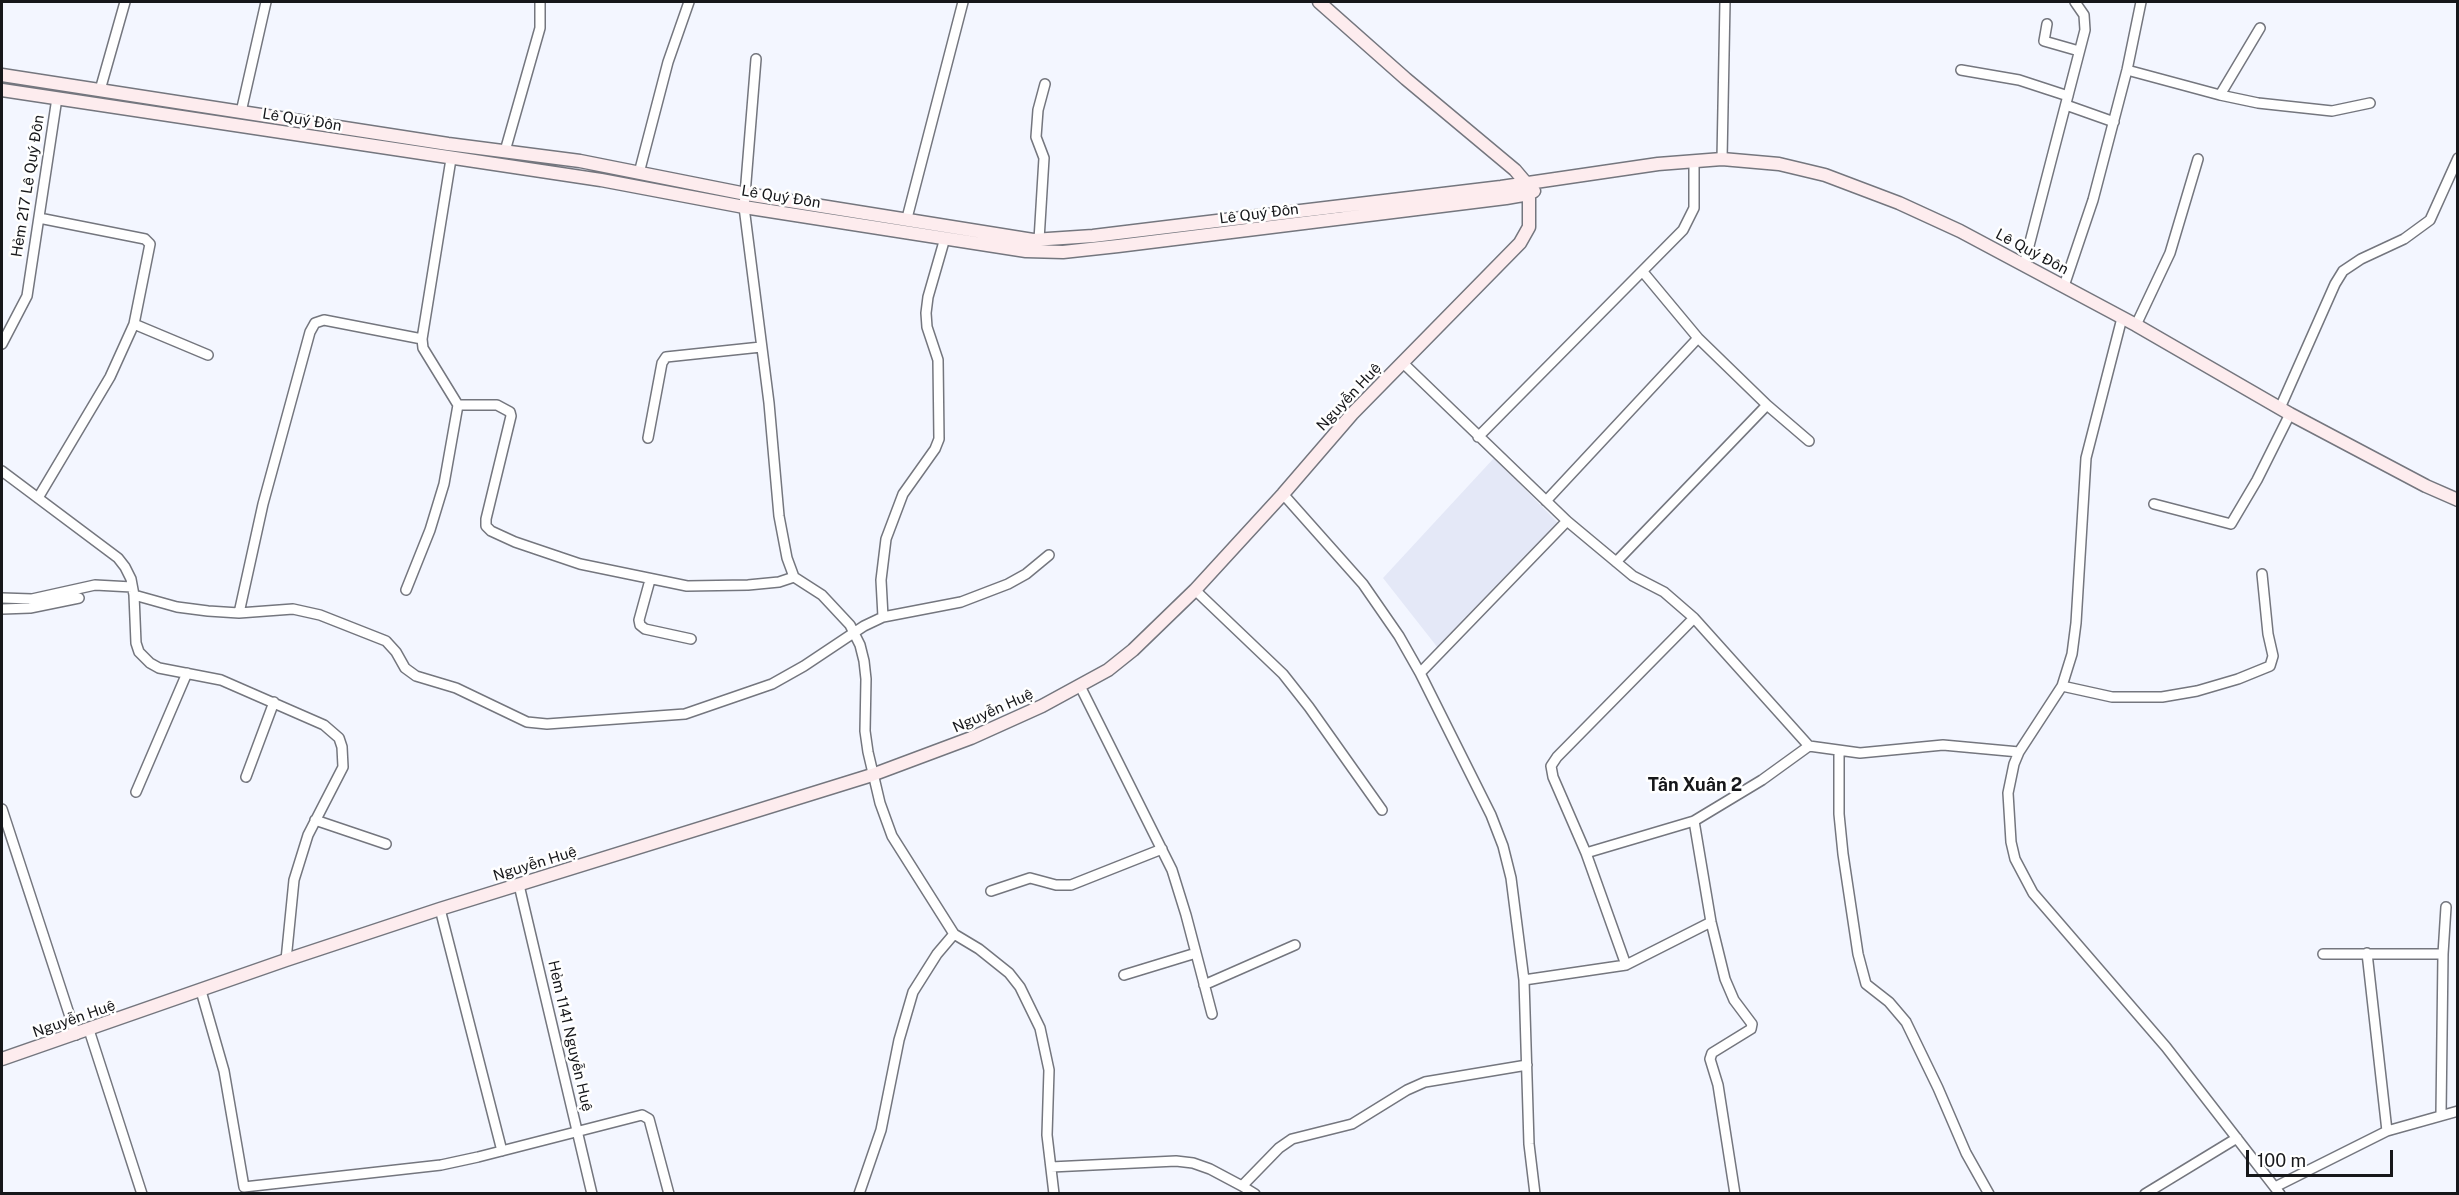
<!DOCTYPE html>
<html>
<head>
<meta charset="utf-8">
<style>
  body { margin:0 }
  #map { position:relative; width:2459px; height:1195px; overflow:hidden; background:#f3f6ff; font-family:"Public Sans",sans-serif }
  canvas { display:block }
  .frame { position:absolute; inset:0; border:3px solid #16171a; pointer-events:none }
  .scale { position:absolute; left:2246px; top:1150px; width:147px; height:27px; box-sizing:border-box; border:3px solid #16171a; border-top:0; padding-left:8px; font-size:18px; line-height:21px; white-space:nowrap; color:#16171a; -webkit-text-stroke:4px #fff; paint-order:stroke }
</style>
</head>
<body>
<div id="map">
<canvas width="2459" height="1195"></canvas>
<div class="frame"></div>
<div class="scale">100 m</div>
</div>
<script>
const g = document.querySelector('canvas').getContext('2d');
g.lineJoin = 'round';
function paint(path, color) { g.fillStyle = color; g.fill(path, 'evenodd'); }
const poly = rows => new Path2D(rows.map(r => 'M' + r).join(''));
function trace(path, color, width, dash) { g.strokeStyle = color; g.lineWidth = width; g.lineCap = dash ? 'butt' : 'round'; g.setLineDash(dash || []); g.stroke(path); }
function drawText(font, color, halo, rows, align = 'center') {
  g.font = font + ' "Public Sans",sans-serif'; g.lineWidth = 5; g.setLineDash([]); g.textBaseline = 'middle'; g.strokeStyle = halo; g.fillStyle = color; for (const [text, x, y, turn = 0] of rows) {
    g.save(); g.translate(x, y); g.rotate((+turn || 0) * Math.PI / 180); g.textAlign = isNaN(turn) ? turn : align; if (halo) g.strokeText(text, 0, 0); g.fillText(text, 0, 0); g.restore();
  }
}
paint(poly([
  [1494,458,1560,525,1438,648,1383,578]
]), '#e4e8f7');
const street = poly([
  [2047,24,2044,41,2079,51],
  [756,59,744,207,769,403,779,516,787,558,794,577,822,595,850,625,860,645,864,661,866,679,865,731,868,752,880,803,892,836,954,934,979,949,1009,973,1020,987,1040,1028,1049,1070,1047,1135,1054,1194],
  [1961,70,2019,80,2068,96],
  [2127,70,2220,95,2260,28],
  [100,90,125,2],
  [2220,95,2258,103,2332,111,2370,103],
  [2066,105,2114,122],
  [241,112,266,2],
  [505,151,540,28,540,2],
  [1722,159,1725,2],
  [639,173,668,62,689,2],
  [907,218,963,2],
  [1039,240,1044,158,1036,137,1038,110,1045,84],
  [2024,265,2085,30,2084,15,2075,2],
  [1643,272,1698,338],
  [2064,286,2093,200,2127,70,2141,2],
  [2122,318,2086,458,2076,623,2072,654,2062,686,2019,752,2014,764,2008,793,2011,842,2015,859,2033,893,2166,1047,2280,1194],
  [134,324,208,355],
  [2136,325,2170,253,2198,159],
  [2,344,27,296,57,98],
  [1402,362,1567,521,1633,576,1664,592,1694,618,1809,746,1860,753,1943,745,2019,752],
  [458,405,497,405,510,412,511,416,486,519,486,526,491,531,515,542,580,564,687,586,748,585,779,582,794,577],
  [1767,405,1809,441],
  [2280,408,2335,284,2343,271,2361,259,2404,239,2430,220,2458,158],
  [1478,437,1683,230,1694,208,1694,161],
  [648,438,662,363,666,357,761,347],
  [2,471,118,558,125,567,131,579,134,595,136,643,139,652,150,663,159,668,221,680,324,725,339,738,342,747,343,767,308,835,294,880,286,960],
  [1283,494,1363,584,1399,636,1420,673,1567,521],
  [38,498,110,377,134,324,150,244,145,239,39,218],
  [1546,501,1698,338,1767,405,1616,562],
  [2154,504,2231,524,2257,480,2290,414],
  [650,580,639,620,640,625,645,629,691,639],
  [406,590,430,530,444,484,458,405,423,348,422,339,451,159],
  [1195,590,1283,674,1309,707,1382,810],
  [134,595,177,607,208,611,239,613,293,609,320,615,386,641,396,652,405,668,416,676,456,688,527,722,547,724,685,714,772,684,804,666,864,626,883,617,961,602,1008,584,1026,574,1049,555],
  [2,598,32,599,95,585,132,587],
  [2,609,30,608,79,598],
  [239,613,263,504,310,332,315,323,324,320,422,339],
  [883,617,881,580,886,539,903,494,935,449,939,439,938,360,927,327,926,313,928,297,945,238],
  [1420,673,1491,815,1503,846,1511,878,1524,980,1529,1144,1535,1194],
  [1080,686,1172,870,1186,915,1212,1014],
  [2062,686,2112,697,2162,697,2197,691,2238,679,2270,666,2273,656,2268,634,2262,574],
  [1839,751,1839,814,1843,854,1858,954,1866,984,1889,1002,1906,1022,1938,1088,1966,1153,1989,1194],
  [246,777,274,702],
  [136,792,187,673],
  [2,809,76,1035],
  [315,820,386,844],
  [1694,821,1711,922,1725,979,1734,1000,1752,1024,1751,1029,1712,1053,1710,1059,1718,1085,1735,1194],
  [1586,853,1694,821,1762,780,1809,746],
  [519,885,592,1194],
  [991,891,1030,878,1056,885,1071,885,1162,849],
  [440,909,502,1151],
  [2367,953,2387,1131],
  [2323,954,2443,954],
  [1626,965,1586,853,1553,777,1551,766,1557,757,1694,618],
  [1124,975,1196,953],
  [1524,980,1626,965,1711,922],
  [1204,985,1295,945],
  [201,991,224,1071,244,1187,441,1165,478,1157,642,1115,649,1119,669,1194],
  [89,1030,142,1194],
  [2441,1114,2443,954,2446,907],
  [1051,1167,1176,1161,1193,1163,1210,1169,1242,1186,1279,1148,1292,1139,1352,1124,1407,1090,1425,1082,1527,1065],
  [1242,1186,1255,1194],
  [2275,1187,2387,1131,2458,1111],
  [859,1194,881,1130,899,1040,913,992,937,954,954,934],
  [2145,1194,2237,1138]
]);
const secondary = poly([
  [2,75,448,144,580,161,746,194,1033,240,1093,236,1200,223,1501,187,1658,164,1722,159,1779,164,1825,175,1899,203,1960,231,2136,325,2290,414,2426,486,2458,500],
  [2,90,601,180,744,207,1026,251,1063,252,1118,246,1506,198,1529,194,1534,191],
  [2,1059,286,960,440,909,872,775,971,738,1042,706,1108,670,1133,650,1195,590,1283,494,1352,414,1520,243,1529,227,1529,194,1526,183,1515,170,1406,79,1319,2]
]);
trace(street, '#74767e', 12);
trace(secondary, '#74767e', 15);
trace(street, '#fff', 9);
trace(secondary, '#fdecee', 12);
drawText('15px', '#16171a', '#fff', [
  ["Lê Quý Đôn",302,120,9],
  ["Hẻm 217 Lê Quý Đôn",28,186,-81],
  ["Lê Quý Đôn",781,197,9],
  ["Lê Quý Đôn",1259,214,-7],
  ["Lê Quý Đôn",2032,252,28],
  ["Nguyễn Huệ",1349,397,-47],
  ["Nguyễn Huệ",993,711,-24],
  ["Nguyễn Huệ",535,864,-17],
  ["Nguyễn Huệ",74,1019,-19],
  ["Hẻm 1141 Nguyễn Huệ",570,1036,77]
]);
drawText('bold 18px', '#16171a', '#fff', [
  ["Tân Xuân 2",1695,785]
]);
</script>
</body>
</html>
